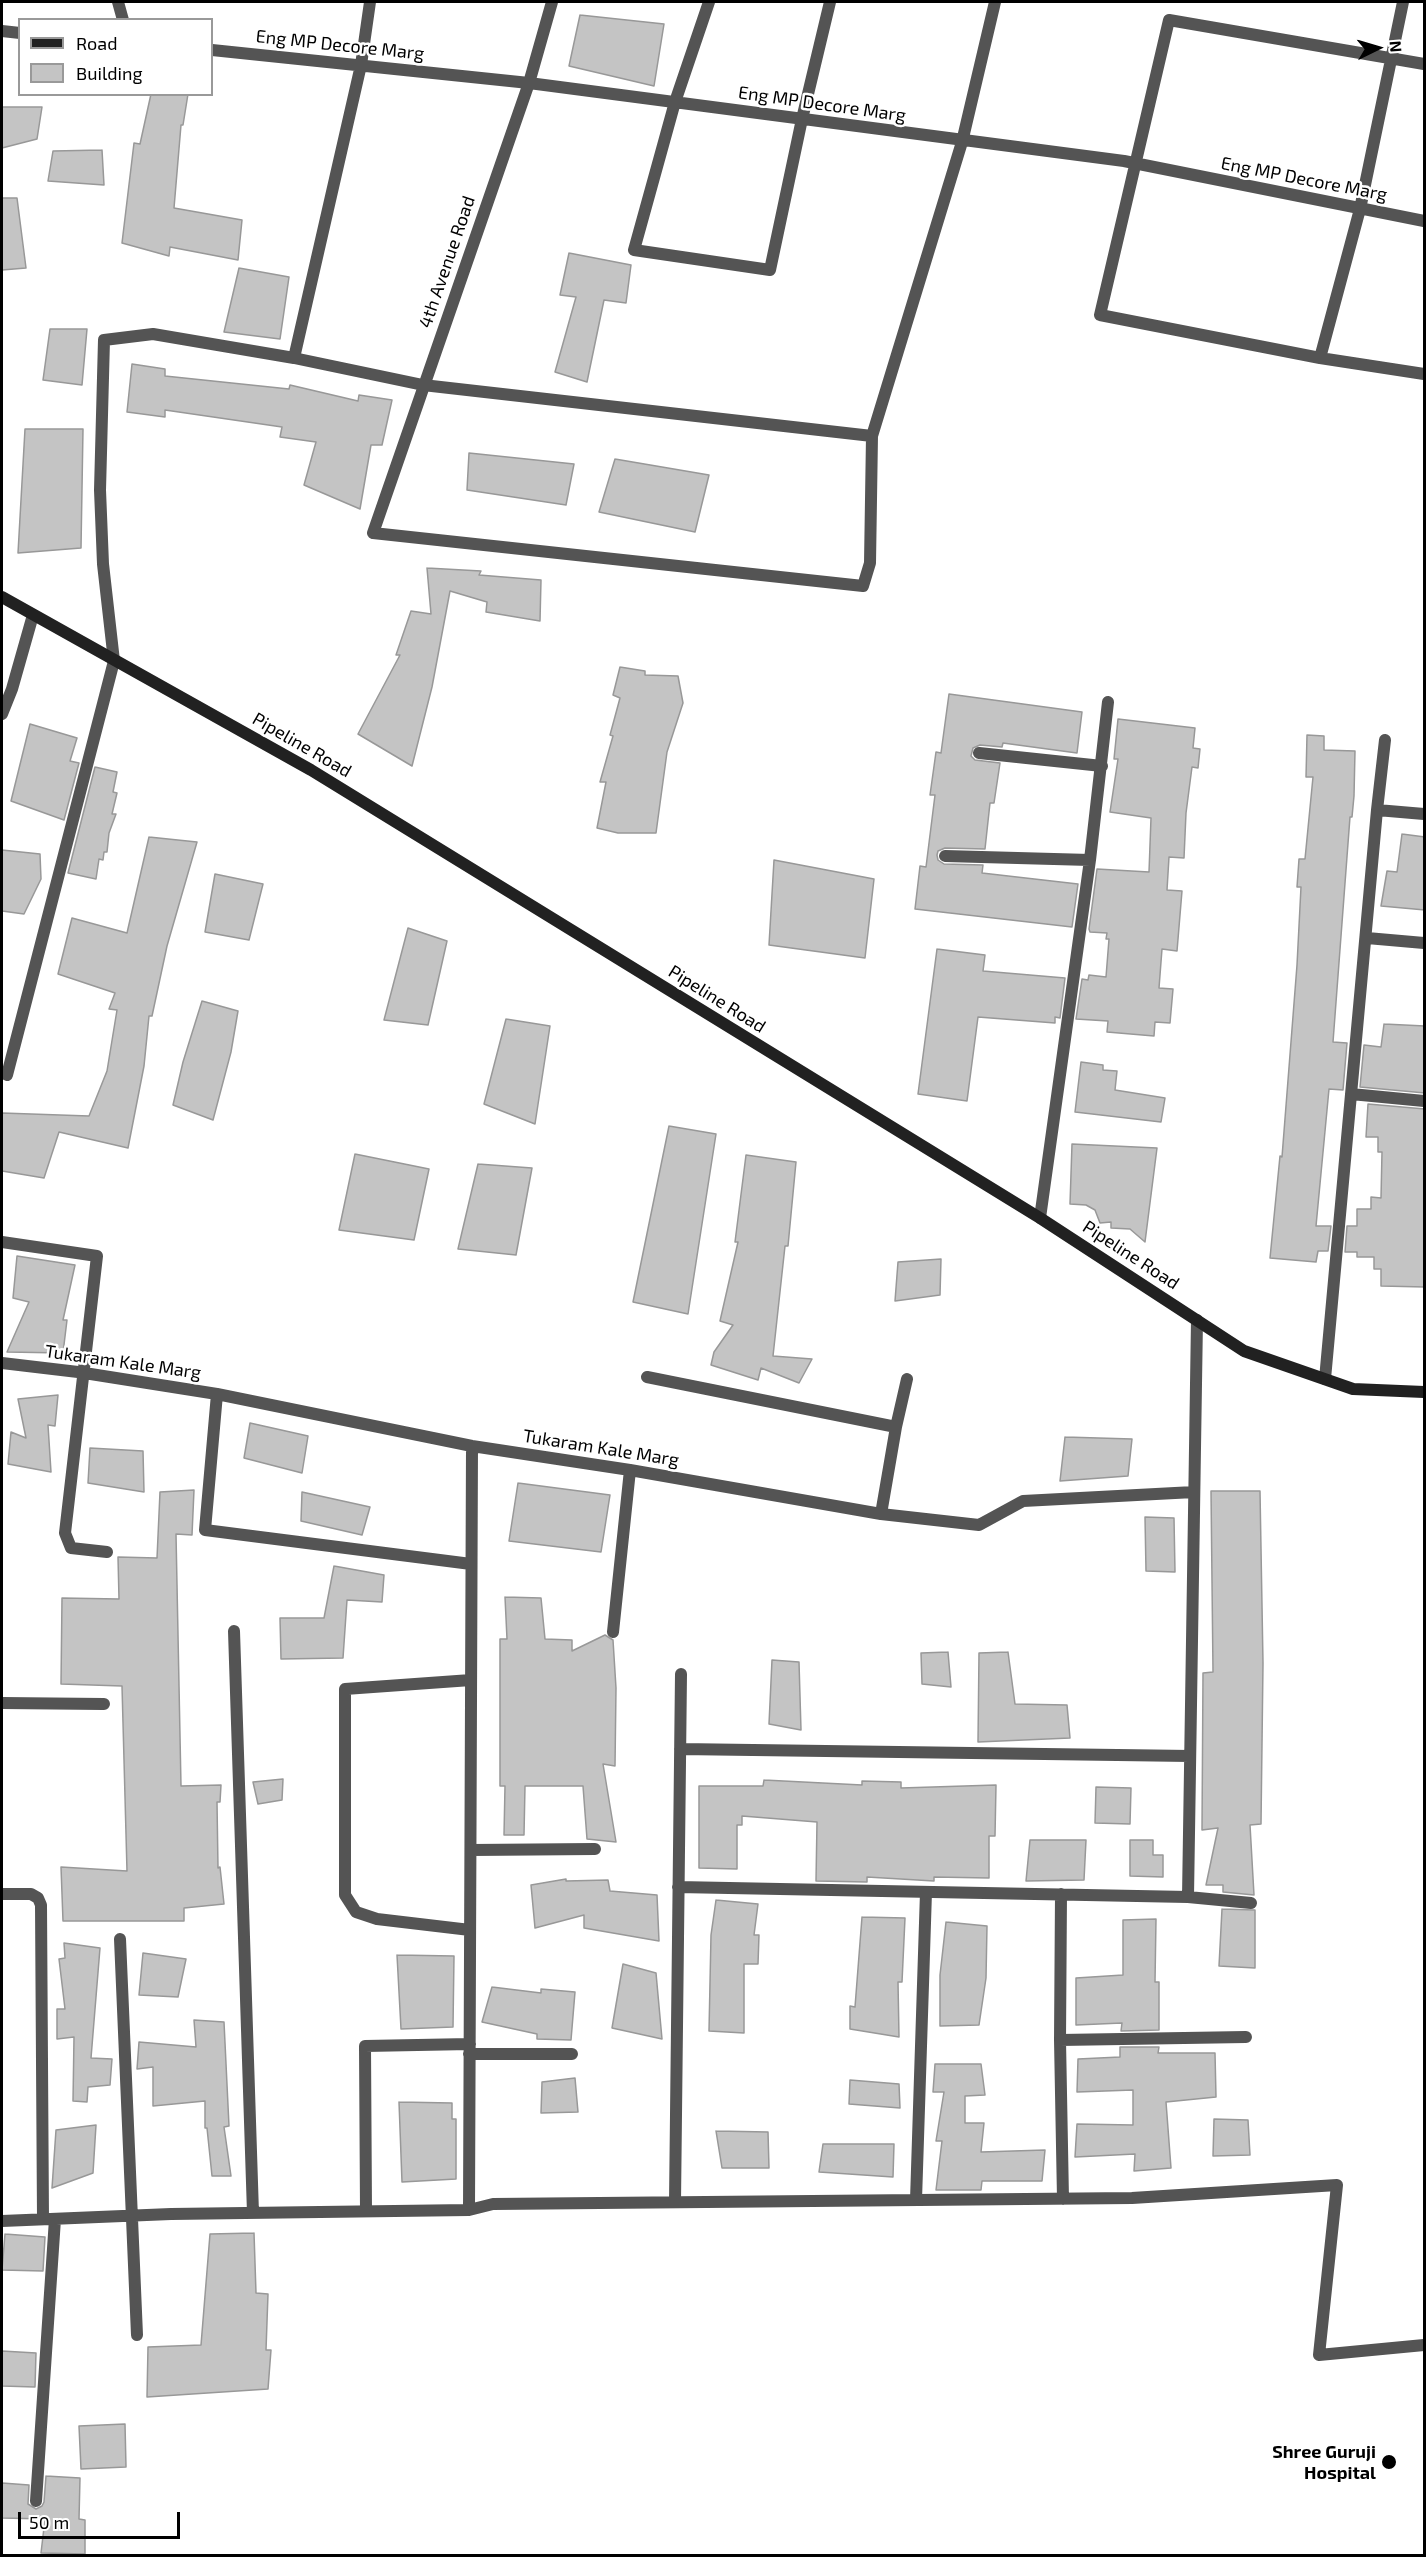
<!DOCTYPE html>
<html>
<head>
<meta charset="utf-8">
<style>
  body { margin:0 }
  #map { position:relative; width:1426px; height:2557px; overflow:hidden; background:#fff; font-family:"Exo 2",sans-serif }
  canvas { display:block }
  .frame { position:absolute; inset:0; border:3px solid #000; pointer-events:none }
  .legend { position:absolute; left:18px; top:18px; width:195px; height:78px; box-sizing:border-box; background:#fff; border:2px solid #999; margin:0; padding:8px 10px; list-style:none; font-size:18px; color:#000 }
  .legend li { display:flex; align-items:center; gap:12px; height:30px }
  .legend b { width:30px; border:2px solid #999 }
  .north { position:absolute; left:1348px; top:18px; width:60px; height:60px; -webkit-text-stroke:4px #fff; paint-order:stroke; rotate:85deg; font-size:16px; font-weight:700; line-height:24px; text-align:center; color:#000 }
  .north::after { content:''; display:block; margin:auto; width:21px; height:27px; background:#000; clip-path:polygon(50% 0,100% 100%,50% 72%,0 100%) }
  .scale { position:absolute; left:18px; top:2512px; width:162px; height:27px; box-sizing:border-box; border:3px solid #000; border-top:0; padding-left:8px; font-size:18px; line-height:21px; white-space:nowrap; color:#000; -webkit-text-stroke:4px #fff; paint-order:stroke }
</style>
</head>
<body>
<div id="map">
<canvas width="1426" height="2557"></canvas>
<div class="frame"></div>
<ul class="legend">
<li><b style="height:8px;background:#212121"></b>Road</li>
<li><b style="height:16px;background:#c4c4c4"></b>Building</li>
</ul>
<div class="north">N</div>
<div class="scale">50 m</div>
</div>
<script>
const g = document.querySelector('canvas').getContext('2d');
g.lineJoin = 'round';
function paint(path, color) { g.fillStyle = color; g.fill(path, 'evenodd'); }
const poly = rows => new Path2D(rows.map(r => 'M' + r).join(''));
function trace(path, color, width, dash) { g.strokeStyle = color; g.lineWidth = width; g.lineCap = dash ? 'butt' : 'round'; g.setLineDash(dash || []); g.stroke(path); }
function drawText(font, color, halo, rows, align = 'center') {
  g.font = font + ' "Exo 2",sans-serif'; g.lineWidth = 5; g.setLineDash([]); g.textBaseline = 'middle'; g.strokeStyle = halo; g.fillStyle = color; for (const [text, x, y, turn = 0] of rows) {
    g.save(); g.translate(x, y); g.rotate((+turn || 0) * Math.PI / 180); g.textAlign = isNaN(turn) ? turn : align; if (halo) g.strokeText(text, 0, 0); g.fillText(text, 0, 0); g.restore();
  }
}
const building = poly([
  [580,15,664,24,654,86,569,66,580,15],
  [151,94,188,94,183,125,181,125,174,208,242,220,238,260,170,247,169,256,122,243,134,143,140,144,151,94],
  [2,107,42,107,37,139,2,148,2,107],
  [102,150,104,185,48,181,53,151,102,150],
  [2,198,17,198,26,268,2,270,2,198],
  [569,253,631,265,626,303,604,300,587,382,555,372,576,297,560,295,569,253],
  [239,268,289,277,280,339,224,332,239,268],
  [50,329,87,329,82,385,43,380,50,329],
  [132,364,165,369,165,376,289,389,290,385,358,401,359,395,392,400,382,445,371,445,360,509,304,485,316,442,280,437,282,427,165,410,165,417,127,412,132,364],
  [25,429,83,429,81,548,18,553,25,429],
  [469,453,574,464,566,505,467,490,469,453],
  [615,459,709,475,695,532,599,512,615,459],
  [427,568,481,571,479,575,541,580,540,621,486,612,487,602,450,591,432,687,412,766,358,734,400,655,396,655,411,611,431,614,427,568],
  [620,667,645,671,645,675,678,676,683,703,667,752,656,833,618,833,597,828,606,782,600,782,613,736,610,735,620,698,613,695,620,667],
  [949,694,1082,712,1077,753,1003,743,1002,747,980,745,973,748,971,756,975,760,1000,763,994,803,990,803,985,849,945,848,938,851,937,855,938,860,944,864,983,865,982,873,1078,884,1072,927,915,909,920,866,926,867,935,795,930,795,936,752,941,753,949,694],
  [1118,719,1195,728,1193,748,1200,749,1198,768,1192,767,1186,813,1184,858,1169,857,1167,890,1182,891,1177,951,1162,949,1159,988,1173,989,1170,1023,1155,1022,1154,1036,1107,1032,1108,1021,1076,1019,1082,979,1088,980,1089,975,1106,977,1109,939,1106,939,1107,933,1090,932,1089,929,1097,869,1149,872,1151,818,1110,812,1118,759,1114,759,1118,719],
  [30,724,77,738,70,761,79,763,64,820,11,801,30,724],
  [1307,735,1324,736,1324,750,1355,751,1354,796,1352,817,1350,817,1333,1042,1347,1043,1343,1090,1329,1089,1316,1226,1331,1226,1328,1251,1318,1251,1316,1262,1270,1258,1280,1156,1282,1157,1297,965,1301,887,1297,887,1299,859,1305,859,1313,777,1306,777,1307,735],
  [95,767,117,772,113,792,117,793,112,814,116,814,109,833,107,852,104,852,103,860,99,859,96,879,68,873,95,767],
  [1402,834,1425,837,1425,910,1381,906,1387,871,1397,872,1402,834],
  [149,837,197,842,167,946,152,1016,149,1016,144,1066,128,1148,59,1132,44,1178,2,1171,2,1113,89,1116,107,1071,117,1010,109,1009,115,993,58,974,72,918,127,933,149,837],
  [2,850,40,854,41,879,24,914,2,911,2,850],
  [774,860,874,879,865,958,769,945,774,860],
  [215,874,263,884,249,940,205,932,215,874],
  [408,928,447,941,428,1025,384,1020,408,928],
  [937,949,985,955,983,971,1065,978,1060,1018,1055,1017,1055,1023,978,1017,967,1101,918,1094,937,949],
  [202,1001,238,1011,231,1052,213,1120,173,1105,183,1062,202,1001],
  [506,1019,550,1026,535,1124,484,1104,506,1019],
  [1384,1024,1425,1026,1425,1093,1360,1087,1364,1045,1381,1047,1384,1024],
  [1081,1062,1103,1065,1103,1070,1117,1071,1115,1090,1165,1098,1161,1122,1075,1112,1081,1062],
  [1368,1104,1425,1109,1425,1287,1381,1286,1381,1269,1374,1269,1374,1257,1357,1257,1357,1252,1345,1252,1347,1226,1357,1226,1357,1209,1371,1209,1371,1197,1381,1198,1382,1152,1378,1152,1378,1137,1366,1137,1368,1104],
  [669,1126,716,1134,688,1314,633,1302,669,1126],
  [1072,1144,1157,1148,1145,1242,1130,1229,1111,1228,1111,1222,1100,1223,1095,1210,1086,1205,1070,1204,1072,1144],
  [355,1154,429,1169,414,1240,339,1230,355,1154],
  [746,1155,796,1162,788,1246,785,1246,773,1356,812,1359,799,1383,761,1368,758,1380,711,1365,714,1352,733,1325,720,1321,738,1242,735,1242,746,1155],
  [478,1164,532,1168,516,1255,458,1249,478,1164],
  [17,1256,75,1265,63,1320,67,1320,63,1353,7,1352,29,1302,13,1298,17,1256],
  [941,1259,940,1295,895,1301,898,1262,941,1259],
  [58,1395,55,1426,48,1425,51,1472,8,1464,11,1432,26,1438,18,1399,58,1395],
  [250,1423,308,1436,302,1473,244,1458,250,1423],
  [1065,1437,1132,1439,1128,1476,1060,1481,1065,1437],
  [90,1448,143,1451,144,1492,88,1483,90,1448],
  [518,1483,610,1495,601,1552,509,1541,518,1483],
  [194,1490,192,1535,176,1534,181,1786,221,1785,220,1802,217,1802,218,1868,220,1867,224,1904,184,1908,184,1921,63,1921,61,1867,127,1871,122,1686,61,1684,62,1598,119,1599,118,1557,157,1558,160,1492,194,1490],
  [1211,1491,1260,1491,1263,1663,1261,1824,1250,1825,1254,1895,1223,1892,1223,1885,1206,1885,1218,1828,1202,1830,1203,1673,1213,1672,1211,1491],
  [302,1492,370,1507,362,1535,301,1521,302,1492],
  [1145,1517,1174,1518,1175,1572,1146,1571,1145,1517],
  [334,1566,384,1575,382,1602,347,1600,343,1658,281,1659,280,1618,324,1618,334,1566],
  [505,1597,541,1598,545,1639,572,1640,572,1651,605,1635,613,1640,616,1688,615,1766,603,1764,616,1842,587,1839,583,1786,525,1786,524,1835,504,1835,505,1786,500,1786,500,1639,507,1639,505,1597],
  [948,1652,951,1687,922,1684,921,1653,948,1652],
  [1008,1652,1015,1704,1067,1705,1070,1738,978,1742,979,1653,1008,1652],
  [772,1660,799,1662,801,1730,769,1724,772,1660],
  [283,1779,282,1800,258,1804,253,1782,283,1779],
  [764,1780,862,1785,862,1781,901,1782,901,1788,996,1785,995,1836,989,1836,989,1878,934,1877,934,1881,867,1877,867,1882,816,1881,817,1822,742,1816,742,1825,737,1825,737,1869,699,1868,699,1786,763,1786,764,1780],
  [1096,1787,1131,1788,1130,1824,1095,1823,1096,1787],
  [1030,1840,1086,1840,1084,1880,1026,1881,1030,1840],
  [1130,1840,1153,1840,1153,1855,1163,1855,1163,1877,1130,1876,1130,1840],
  [566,1879,566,1881,608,1880,610,1891,657,1895,659,1941,584,1928,584,1915,535,1928,531,1885,566,1879],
  [716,1900,758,1904,754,1935,759,1935,758,1964,744,1964,744,2033,709,2031,711,1935,716,1900],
  [1222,1909,1255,1910,1255,1968,1219,1966,1222,1909],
  [862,1917,905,1918,902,1982,898,1982,899,2037,850,2029,850,2006,855,2007,862,1917],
  [1156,1919,1155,1982,1159,1982,1159,2030,1121,2031,1122,2023,1076,2025,1076,1978,1123,1975,1123,1920,1156,1919],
  [946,1922,987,1926,986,1978,979,2025,940,2026,940,1975,946,1922],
  [64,1943,100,1948,91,2058,112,2059,110,2085,88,2087,87,2102,73,2101,74,2037,57,2039,57,2009,65,2009,59,1959,65,1958,64,1943],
  [143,1953,186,1959,178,1997,139,1995,143,1953],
  [397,1955,454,1956,453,2027,401,2029,397,1955],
  [623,1964,656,1973,662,2039,612,2028,623,1964],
  [492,1987,541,1993,541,1989,575,1992,571,2040,537,2039,537,2034,482,2022,492,1987],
  [194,2020,224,2022,229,2126,224,2127,231,2176,212,2176,207,2128,205,2128,205,2101,153,2106,153,2067,137,2069,139,2042,196,2047,194,2020],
  [1120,2047,1159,2047,1158,2053,1215,2053,1216,2097,1166,2102,1171,2168,1134,2171,1135,2154,1075,2157,1077,2124,1133,2125,1133,2090,1077,2092,1078,2059,1120,2057,1120,2047],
  [935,2064,981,2064,985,2095,965,2096,965,2123,984,2123,981,2152,1045,2150,1042,2181,982,2181,981,2190,936,2190,942,2141,936,2141,944,2092,933,2092,935,2064],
  [575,2078,578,2112,541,2113,542,2082,575,2078],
  [850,2080,899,2084,900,2108,849,2104,850,2080],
  [399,2102,452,2103,452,2119,456,2119,456,2179,402,2182,399,2102],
  [1214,2119,1248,2120,1250,2155,1213,2156,1214,2119],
  [96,2125,93,2173,52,2188,56,2130,96,2125],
  [716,2131,768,2132,769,2168,722,2168,716,2131],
  [823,2144,894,2144,893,2177,819,2172,823,2144],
  [254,2233,256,2293,268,2294,266,2350,271,2350,268,2389,147,2397,148,2347,201,2345,210,2234,254,2233],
  [5,2234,45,2237,43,2271,2,2270,5,2234],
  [2,2351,36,2353,35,2387,2,2386,2,2351],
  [125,2424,126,2467,81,2469,79,2426,125,2424],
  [46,2476,80,2478,79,2519,85,2520,85,2554,41,2553,45,2519,2,2518,2,2483,29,2485,28,2504,36,2509,42,2506,44,2502,46,2476]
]);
paint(building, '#c4c4c4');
trace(building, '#989898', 1.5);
trace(poly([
  [118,2,123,20],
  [552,2,529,83,373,533,863,586,870,563,872,436,962,142,995,2],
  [709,2,675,102,634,250,770,270,802,119,830,2],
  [2,31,20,33],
  [212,50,529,83,1124,161,1424,221],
  [1424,64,1169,20,1100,315,1320,358,1424,374],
  [294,358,361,65,370,2],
  [1320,358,1360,209,1403,2],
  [2,714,12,689,33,615],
  [979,753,1102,766],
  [1377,810,1424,814],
  [945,856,1090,860],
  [1367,938,1424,943],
  [7,1075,114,661,103,564,100,490,104,340,153,334,294,358,423,385,872,436],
  [1351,1094,1424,1101],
  [1040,1218,1090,860,1108,702],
  [2,1242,97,1256,65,1533,71,1548,107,1552],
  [2,1363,78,1372,217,1394,472,1446,630,1470,881,1514,979,1525,1023,1501,1194,1492],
  [647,1377,896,1427,881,1514],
  [1325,1379,1377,810,1385,740],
  [217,1394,205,1530,471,1564],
  [896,1427,907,1379],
  [234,1631,253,2213],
  [613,1632,630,1470],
  [2,1703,104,1704],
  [680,1749,1190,1756],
  [471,1850,595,1849],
  [678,1887,1188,1897,1251,1903],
  [2,1894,31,1894,38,1898,41,1905,43,2219],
  [1188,1897,1197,1320],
  [470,1930,377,1919,356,1912,345,1895,345,1689,471,1680],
  [120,1939,137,2335],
  [1060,2040,1061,1894],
  [469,2054,572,2054],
  [1063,2199,1060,2040,1246,2037],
  [916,2200,926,1892],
  [675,2202,681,1674],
  [469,2210,472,1446],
  [366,2211,365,2046,470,2044],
  [2,2221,171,2214,469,2210,493,2204,1132,2198,1337,2185,1319,2355,1424,2345],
  [36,2501,55,2219]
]), '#545454', 12);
trace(poly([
  [2,597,311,770,1040,1218,1244,1351,1353,1389,1424,1392]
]), '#212121', 12);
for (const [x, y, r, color] of [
  [1389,2462,8,"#000"]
]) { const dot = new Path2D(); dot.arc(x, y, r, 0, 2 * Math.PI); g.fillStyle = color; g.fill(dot); trace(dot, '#fff', 2); }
drawText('18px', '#000', '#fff', [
  ["Eng MP Decore Marg",340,45,6],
  ["Eng MP Decore Marg",822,104,8],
  ["Eng MP Decore Marg",1304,179,11],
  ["4th Avenue Road",447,262,-71],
  ["Pipeline Road",302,745,30],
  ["Pipeline Road",717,999,32],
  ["Pipeline Road",1131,1255,33],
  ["Tukaram Kale Marg",123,1362,8],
  ["Tukaram Kale Marg",601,1448,9]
]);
drawText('bold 18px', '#000', '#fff', [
  ["Shree Guruji",1376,2452],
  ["Hospital",1376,2473]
], 'right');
</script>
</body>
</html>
